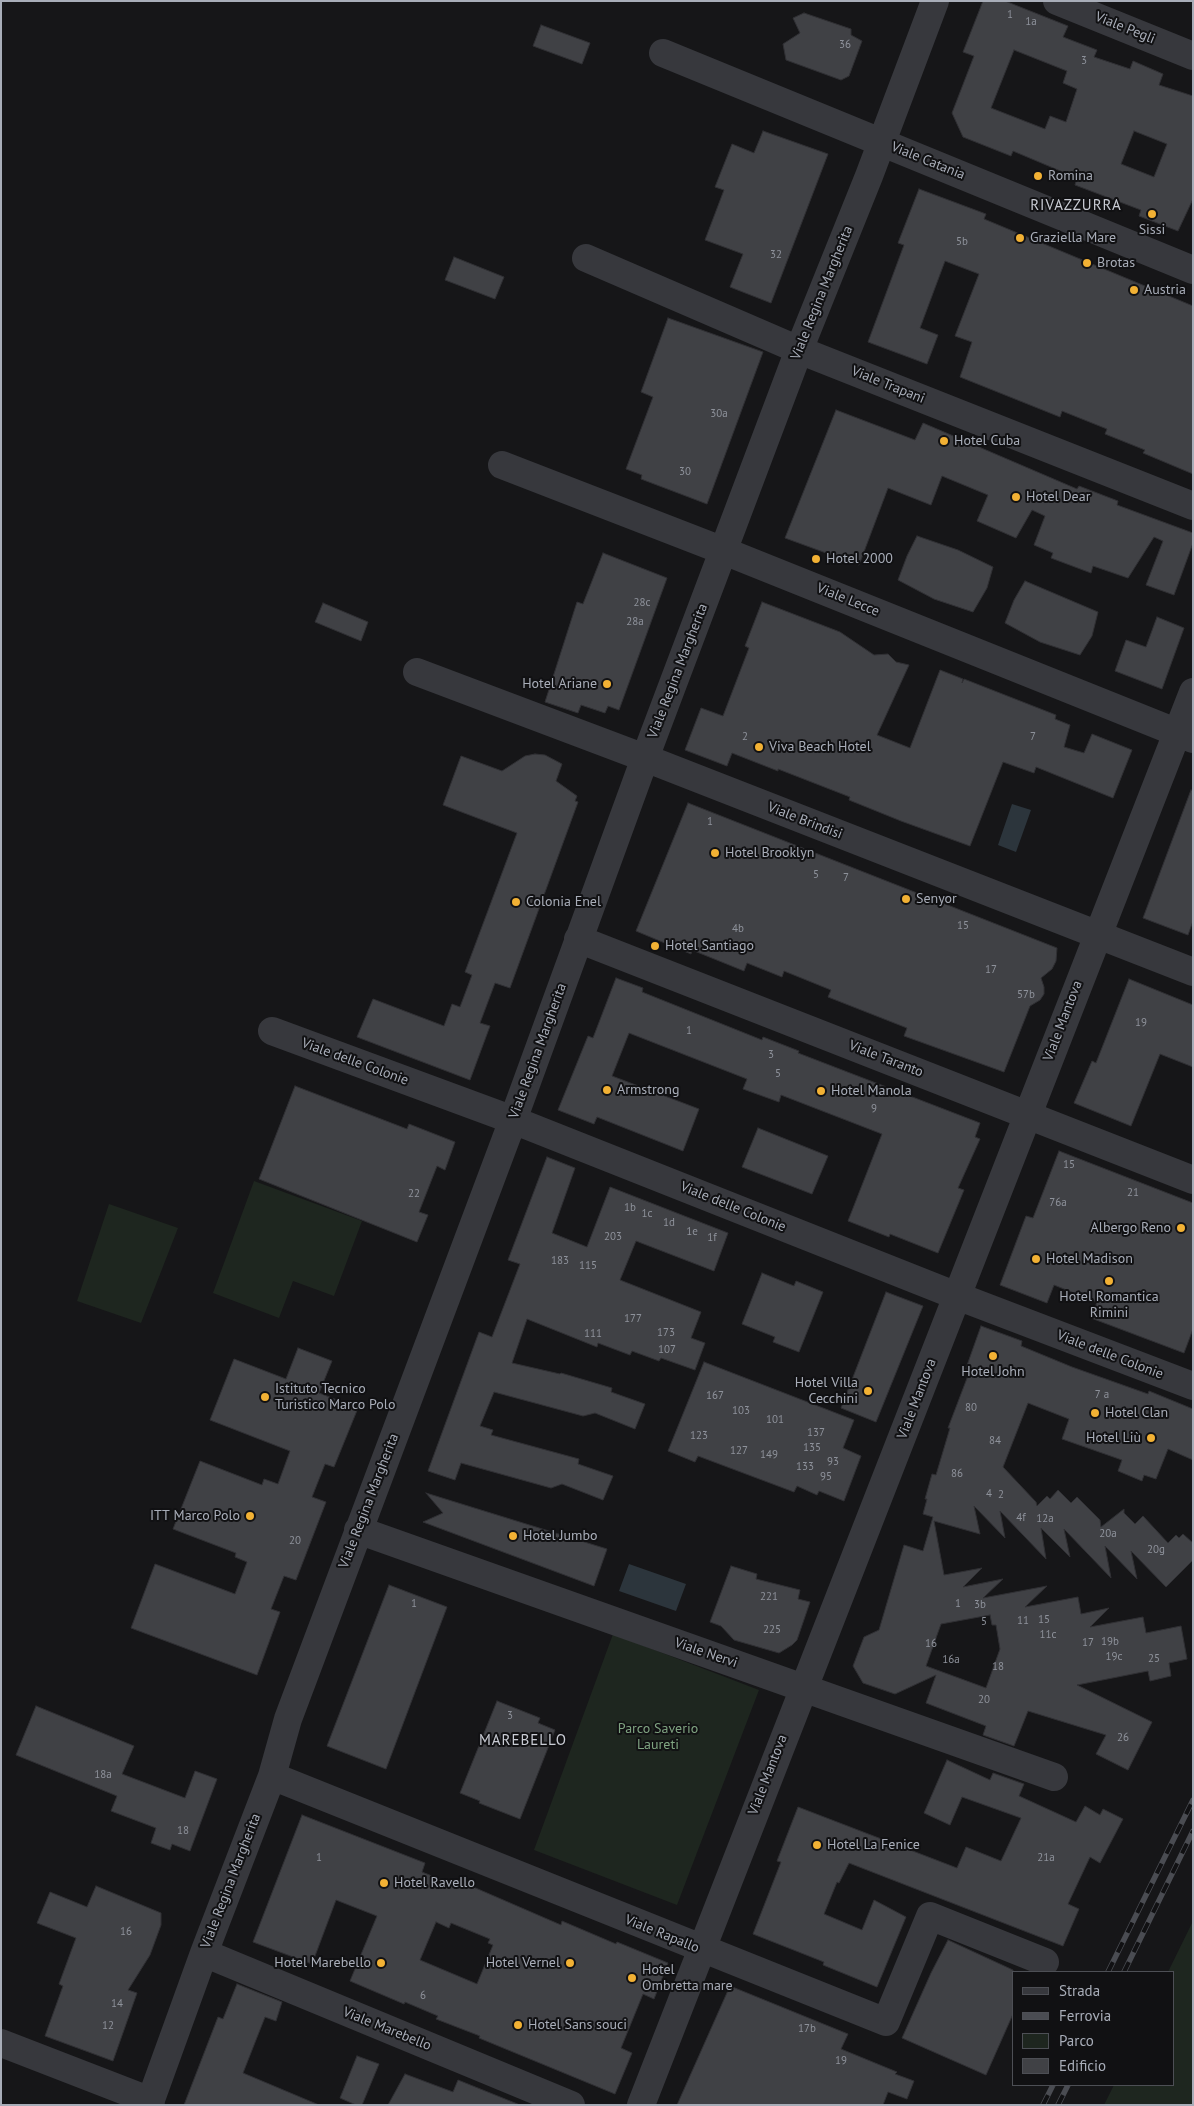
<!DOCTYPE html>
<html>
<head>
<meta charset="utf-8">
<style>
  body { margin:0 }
  #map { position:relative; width:1194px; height:2106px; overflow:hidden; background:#161618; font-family:"PT Sans",sans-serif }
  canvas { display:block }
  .frame { position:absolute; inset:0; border:2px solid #a8adb8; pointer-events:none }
  .legend { position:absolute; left:1012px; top:1971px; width:162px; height:115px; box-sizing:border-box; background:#111113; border:1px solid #4d4f55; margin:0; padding:6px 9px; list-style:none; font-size:15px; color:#a8adb8 }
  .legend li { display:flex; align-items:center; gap:10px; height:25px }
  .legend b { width:25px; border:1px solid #4d4f55 }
</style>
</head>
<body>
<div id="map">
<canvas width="1194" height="2106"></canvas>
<div class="frame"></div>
<ul class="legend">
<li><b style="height:6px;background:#37383d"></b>Strada</li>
<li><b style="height:6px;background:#4a4c52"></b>Ferrovia</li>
<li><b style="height:14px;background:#1e261f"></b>Parco</li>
<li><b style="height:14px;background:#404145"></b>Edificio</li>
</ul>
</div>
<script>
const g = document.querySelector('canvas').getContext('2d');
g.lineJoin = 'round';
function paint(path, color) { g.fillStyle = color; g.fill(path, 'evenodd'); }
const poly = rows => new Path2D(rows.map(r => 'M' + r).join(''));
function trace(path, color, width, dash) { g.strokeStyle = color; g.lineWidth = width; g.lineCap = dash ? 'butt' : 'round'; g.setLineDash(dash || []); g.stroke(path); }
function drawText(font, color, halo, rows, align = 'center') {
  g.font = font + ' "PT Sans",sans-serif'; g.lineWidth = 4; g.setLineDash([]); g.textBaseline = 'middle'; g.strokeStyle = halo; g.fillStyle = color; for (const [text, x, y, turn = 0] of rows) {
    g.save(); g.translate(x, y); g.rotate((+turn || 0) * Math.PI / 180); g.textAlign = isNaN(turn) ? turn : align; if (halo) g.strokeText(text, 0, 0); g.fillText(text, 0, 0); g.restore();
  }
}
paint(poly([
  [254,1181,362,1221,334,1296,293,1281,279,1318,213,1293],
  [109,1204,178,1228,141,1323,77,1301],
  [613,1634,759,1690,677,1905,534,1850],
  [1193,1921,1193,2105,1104,2105,1114,2085,1173,2085,1173,1972,1168,1972]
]), '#1e261f');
paint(poly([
  [1012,804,1031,810,1016,852,998,845],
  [629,1564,686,1584,676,1611,619,1591]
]), '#2c353c');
const building = poly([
  [983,1,1005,1,1068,26,1063,37,1097,50,1094,57,1130,69,1133,61,1163,74,1159,85,1193,96,1193,199,1178,231,1139,216,1141,210,1075,185,1077,178,1013,151,1011,156,963,137,952,113,974,56,963,52,983,1],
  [1014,50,1067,71,1063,83,1077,89,1066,122,1050,116,1045,129,991,108,1014,50],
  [1134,131,1167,144,1154,177,1121,164,1134,131],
  [804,13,851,29,851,35,862,41,849,76,841,80,786,60,783,44,800,33,793,18,804,13],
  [541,25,590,43,582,64,533,46,541,25],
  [763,131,828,154,771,303,730,287,743,254,705,240,724,190,715,187,732,144,754,153,763,131],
  [919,189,986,214,984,219,1193,306,1193,474,1143,453,1145,450,1105,434,1107,429,1062,411,1060,417,960,377,972,342,955,336,979,274,945,261,920,328,938,335,927,364,868,342,904,245,898,243,919,189],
  [454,257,504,277,495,299,445,280,454,257],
  [668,318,763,352,707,504,641,479,642,475,626,469,653,397,641,392,668,318],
  [836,410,915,440,923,423,1077,489,1079,486,1118,501,1117,505,1193,533,1193,543,1174,595,1146,585,1163,541,1154,537,1128,578,1093,566,1091,573,1051,558,1053,553,1034,545,1045,516,1032,510,1016,538,977,521,988,495,942,476,931,505,888,488,859,565,785,538,836,410],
  [917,536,958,550,993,567,987,588,973,612,934,599,898,580,907,556,917,536],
  [603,553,667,578,619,710,608,706,605,713,581,705,578,713,545,702,577,602,583,604,603,553],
  [1025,581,1098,612,1092,636,1080,655,1040,642,1005,623,1014,600,1025,581],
  [762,602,840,632,874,655,888,654,896,662,909,665,877,735,910,748,940,670,963,679,962,683,964,679,1056,715,1055,719,1070,725,1064,747,1084,753,1092,734,1132,750,1113,798,1036,767,1034,773,1003,762,970,846,901,821,849,800,850,797,778,769,778,771,732,753,727,766,685,750,701,708,723,716,749,648,745,646,762,602],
  [323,603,368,622,361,641,315,622,323,603],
  [1157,617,1184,628,1162,689,1115,671,1126,640,1146,647,1157,617],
  [535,754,545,755,562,764,556,781,577,796,575,801,578,802,510,988,495,983,480,1023,490,1026,470,1080,357,1037,373,999,444,1026,452,1004,460,1007,472,975,465,972,517,833,443,805,461,756,502,771,525,756,535,754],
  [1191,790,1193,791,1193,921,1188,935,1143,918,1191,790],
  [688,803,1057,948,1056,961,1052,969,1041,978,1044,987,1044,994,1040,1000,1030,1006,1004,1072,904,1036,907,1028,828,997,831,990,784,971,782,977,747,963,744,971,692,950,691,954,636,931,688,803],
  [616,978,643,988,642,992,762,1040,763,1037,799,1051,798,1053,980,1123,975,1137,980,1139,958,1188,964,1190,938,1253,890,1234,889,1237,848,1221,882,1134,781,1095,779,1102,743,1089,747,1079,629,1033,612,1076,699,1109,683,1151,597,1117,594,1124,558,1110,588,1036,593,1038,616,978],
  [1129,979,1193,1005,1193,1067,1160,1054,1131,1126,1074,1103,1092,1061,1096,1063,1129,979],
  [295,1086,407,1129,409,1124,455,1142,445,1170,437,1166,419,1212,428,1215,417,1242,259,1179,295,1086],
  [758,1128,828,1156,812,1194,742,1167,758,1128],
  [1059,1151,1193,1203,1193,1329,1184,1353,1091,1318,1097,1302,1054,1285,1047,1303,1000,1285,1026,1216,1033,1218,1059,1151],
  [547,1157,575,1168,552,1233,587,1247,610,1187,728,1233,714,1271,636,1241,620,1280,701,1312,691,1338,705,1343,695,1370,661,1358,659,1361,632,1351,630,1355,598,1343,597,1347,527,1319,512,1363,560,1374,561,1373,612,1388,611,1392,645,1404,635,1429,595,1413,583,1416,494,1392,480,1426,493,1430,491,1435,579,1459,578,1464,613,1476,603,1500,562,1484,551,1488,461,1463,455,1480,428,1471,479,1332,492,1337,520,1264,508,1260,547,1157],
  [762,1273,794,1286,796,1281,823,1292,799,1352,773,1342,775,1337,742,1324,762,1273],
  [886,1292,923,1306,876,1422,841,1408,886,1292],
  [981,1326,1022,1341,1021,1346,1072,1367,1148,1394,1149,1391,1193,1409,1193,1460,1168,1449,1156,1479,1144,1475,1142,1481,1118,1471,1122,1460,1062,1439,1069,1419,1028,1403,1003,1467,1036,1502,1037,1506,1047,1496,1050,1499,1058,1490,1071,1503,1077,1497,1100,1520,1101,1527,1124,1509,1124,1513,1135,1524,1143,1516,1168,1543,1176,1535,1179,1538,1183,1534,1193,1543,1193,1560,1166,1587,1131,1551,1137,1579,1105,1546,1111,1578,1064,1529,1070,1557,1041,1528,1046,1559,1000,1511,1005,1538,974,1506,980,1534,934,1521,944,1575,982,1568,963,1587,1003,1579,983,1598,1047,1586,1025,1607,1078,1597,1081,1614,1109,1608,1090,1627,1143,1617,1146,1633,1181,1626,1187,1659,1169,1663,1171,1676,1150,1681,1148,1671,1077,1685,1152,1722,1128,1770,1096,1754,1106,1735,1028,1711,1014,1746,983,1735,986,1726,926,1703,936,1675,895,1694,863,1683,853,1666,864,1637,879,1630,904,1545,923,1551,933,1517,923,1514,927,1499,925,1499,932,1474,936,1475,950,1428,948,1428,969,1373,965,1371,981,1326],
  [990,1615,992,1625,996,1625,1000,1649,986,1688,926,1666,941,1624,990,1615],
  [298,1348,332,1361,319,1393,358,1408,334,1467,325,1464,312,1497,326,1502,296,1580,284,1576,271,1609,280,1612,257,1675,131,1628,155,1564,235,1594,247,1562,235,1557,236,1553,173,1529,200,1461,262,1485,264,1479,278,1484,290,1451,210,1420,234,1359,286,1379,298,1348],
  [704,1362,854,1420,843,1448,861,1456,844,1501,819,1491,817,1495,797,1486,794,1492,698,1456,695,1462,668,1451,704,1362],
  [426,1493,607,1549,594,1586,423,1522,443,1513,426,1493],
  [731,1566,757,1574,756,1579,800,1590,798,1599,810,1602,797,1640,792,1645,779,1653,734,1640,721,1626,710,1622,731,1566],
  [389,1585,447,1607,386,1769,327,1746,389,1585],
  [497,1701,540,1718,538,1723,555,1730,520,1819,479,1803,480,1801,460,1793,497,1701],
  [36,1706,134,1746,122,1774,185,1798,195,1771,217,1779,190,1851,172,1844,170,1850,151,1843,156,1828,111,1811,117,1796,16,1755,36,1706],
  [947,1760,990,1780,993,1773,1024,1784,1019,1796,1076,1822,1085,1806,1100,1815,1103,1809,1123,1819,1100,1863,1090,1857,1068,1904,1079,1909,1063,1946,849,1863,839,1883,837,1882,824,1914,862,1930,874,1900,906,1917,877,1987,823,1965,824,1962,753,1934,781,1862,777,1861,798,1807,957,1868,966,1847,1001,1861,1021,1818,962,1797,950,1825,924,1813,947,1760],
  [302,1815,425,1863,422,1872,462,1888,464,1883,561,1925,562,1921,616,1944,617,1942,668,1963,654,1999,643,1994,621,2048,632,2053,615,2094,479,2038,480,2036,436,2019,438,2016,405,2002,404,2004,350,1981,377,1916,336,1900,312,1964,253,1942,302,1815],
  [436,1922,449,1928,451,1923,490,1939,488,1943,493,1945,477,1984,420,1960,436,1922],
  [96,1886,161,1913,161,1925,150,1955,128,1990,137,1993,113,2061,45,2036,63,1986,59,1984,76,1938,37,1923,50,1892,87,1907,96,1886],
  [948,1940,1013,1970,1013,2014,986,2075,902,2038,931,1973,948,1940],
  [237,1984,282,2002,276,2021,265,2017,243,2073,319,2105,184,2105,218,2017,223,2019,237,1984],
  [730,1986,848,2034,841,2049,897,2072,895,2074,914,2081,907,2099,888,2092,883,2105,677,2105,730,1986],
  [357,2056,379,2064,362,2105,356,2105,340,2098,357,2056],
  [405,2074,453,2092,458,2080,520,2105,388,2105,405,2074]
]);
paint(building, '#404145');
trace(building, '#303034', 1);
trace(poly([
  [1057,1,1193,56],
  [663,53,1193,270],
  [586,258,799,350,1193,506],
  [502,465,724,551,1193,739],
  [417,672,645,758,1193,972],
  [578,939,1193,1180],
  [272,1031,513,1120,957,1296,1193,1386],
  [358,1530,1054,1777],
  [272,1776,886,2022,930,1916,1045,1962],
  [204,1953,571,2105],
  [1,2043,151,2101],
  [149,2105,204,1953,272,1776,288,1719,513,1120,645,758,799,350,869,176,935,1],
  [641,2105,1193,692]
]), '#37383d', 28);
const rail = poly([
  [1108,1972,1193,1800],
  [1124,1972,1193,1831],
  [1043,2105,1053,2085],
  [1058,2105,1068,2085]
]);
trace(rail, '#4a4c52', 5.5);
trace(rail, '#111113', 4, [11]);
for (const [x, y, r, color] of [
  [1038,176,5,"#f2b134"],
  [1152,214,5,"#f2b134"],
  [1020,238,5,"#f2b134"],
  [1087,263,5,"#f2b134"],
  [1134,290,5,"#f2b134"],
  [944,441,5,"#f2b134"],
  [1016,497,5,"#f2b134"],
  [816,559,5,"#f2b134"],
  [607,684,5,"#f2b134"],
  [759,747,5,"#f2b134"],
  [715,853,5,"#f2b134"],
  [906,899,5,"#f2b134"],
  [516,902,5,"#f2b134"],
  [655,946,5,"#f2b134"],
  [607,1090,5,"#f2b134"],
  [821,1091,5,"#f2b134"],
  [1181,1228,5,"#f2b134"],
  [1036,1259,5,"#f2b134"],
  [1109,1281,5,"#f2b134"],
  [993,1356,5,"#f2b134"],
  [868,1391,5,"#f2b134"],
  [265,1397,5,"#f2b134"],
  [1095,1413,5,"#f2b134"],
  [1151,1438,5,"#f2b134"],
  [250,1516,5,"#f2b134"],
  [513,1536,5,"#f2b134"],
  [817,1845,5,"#f2b134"],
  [384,1883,5,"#f2b134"],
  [381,1963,5,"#f2b134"],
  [570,1963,5,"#f2b134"],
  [632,1978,5,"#f2b134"],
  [518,2025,5,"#f2b134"]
]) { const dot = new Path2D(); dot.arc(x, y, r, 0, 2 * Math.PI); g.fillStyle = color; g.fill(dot); trace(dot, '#111113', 2); }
drawText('11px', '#8e929b', null, [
  ["1",1010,15],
  ["1a",1031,22],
  ["36",845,45],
  ["3",1084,61],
  ["5b",962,242],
  ["32",776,255],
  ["30a",719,414],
  ["30",685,472],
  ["28c",642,603],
  ["28a",635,622],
  ["2",745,737],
  ["7",1033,737],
  ["1",710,822],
  ["5",816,875],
  ["7",846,878],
  ["15",963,926],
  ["4b",738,929],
  ["17",991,970],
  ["57b",1026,995],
  ["19",1141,1023],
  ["1",689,1031],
  ["3",771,1055],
  ["5",778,1074],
  ["9",874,1109],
  ["15",1069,1165],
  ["21",1133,1193],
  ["22",414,1194],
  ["76a",1058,1203],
  ["1b",630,1208],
  ["1c",647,1214],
  ["1d",669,1223],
  ["1e",692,1232],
  ["203",613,1237],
  ["1f",712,1238],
  ["183",560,1261],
  ["115",588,1266],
  ["177",633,1319],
  ["173",666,1333],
  ["111",593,1334],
  ["107",667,1350],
  ["7 a",1102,1395],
  ["167",715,1396],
  ["80",971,1408],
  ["103",741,1411],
  ["101",775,1420],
  ["137",816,1433],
  ["123",699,1436],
  ["84",995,1441],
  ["135",812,1448],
  ["127",739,1451],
  ["149",769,1455],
  ["93",833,1462],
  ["133",805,1467],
  ["86",957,1474],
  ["95",826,1477],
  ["4",989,1494],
  ["2",1001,1495],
  ["4f",1021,1518],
  ["12a",1045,1519],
  ["20a",1108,1534],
  ["20",295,1541],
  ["20g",1156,1550],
  ["221",769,1597],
  ["1",414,1604],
  ["1",958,1604],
  ["3b",980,1605],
  ["15",1044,1620],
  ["11",1023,1621],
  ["5",984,1622],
  ["225",772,1630],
  ["11c",1048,1635],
  ["19b",1110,1642],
  ["17",1088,1643],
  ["16",931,1644],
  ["19c",1114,1657],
  ["25",1154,1659],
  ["16a",951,1660],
  ["18",998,1667],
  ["20",984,1700],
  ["3",510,1716],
  ["26",1123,1738],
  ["18a",103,1775],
  ["18",183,1831],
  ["1",319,1858],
  ["21a",1046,1858],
  ["16",126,1932],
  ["6",423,1996],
  ["14",117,2004],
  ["12",108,2026],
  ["17b",807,2029],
  ["19",841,2061]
]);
drawText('14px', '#a8adb8', '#111113', [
  ["Viale Pegli",1125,28,22],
  ["Viale Catania",928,161,22],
  ["Viale Regina Margherita",822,293,-68],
  ["Viale Trapani",888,385,22],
  ["Viale Lecce",848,600,22],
  ["Viale Regina Margherita",678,671,-69],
  ["Viale Brindisi",805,821,21],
  ["Viale Mantova",1063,1021,-69],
  ["Viale Regina Margherita",538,1051,-70],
  ["Viale Taranto",886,1059,21],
  ["Viale delle Colonie",355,1062,20],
  ["Viale delle Colonie",733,1207,22],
  ["Viale delle Colonie",1110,1355,21],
  ["Viale Mantova",917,1399,-69],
  ["Viale Regina Margherita",369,1501,-69],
  ["Viale Nervi",706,1653,19],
  ["Viale Mantova",768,1775,-69],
  ["Viale Regina Margherita",231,1881,-69],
  ["Viale Rapallo",662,1934,22],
  ["Viale Marebello",387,2029,22]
]);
drawText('14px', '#a8adb8', '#111113', [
  ["Romina",1048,176],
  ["Sissi",1152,230,"center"],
  ["Graziella Mare",1030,238],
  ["Brotas",1097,263],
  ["Austria",1144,290],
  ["Hotel Cuba",954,441],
  ["Hotel Dear",1026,497],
  ["Hotel 2000",826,559],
  ["Hotel Ariane",597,684,"right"],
  ["Viva Beach Hotel",769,747],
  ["Hotel Brooklyn",725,853],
  ["Senyor",916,899],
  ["Colonia Enel",526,902],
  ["Hotel Santiago",665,946],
  ["Armstrong",617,1090],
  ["Hotel Manola",831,1091],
  ["Albergo Reno",1171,1228,"right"],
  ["Hotel Madison",1046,1259],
  ["Hotel Romantica",1109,1297,"center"],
  ["Rimini",1109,1313,"center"],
  ["Hotel John",993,1372,"center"],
  ["Hotel Villa",858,1383,"right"],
  ["Cecchini",858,1399,"right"],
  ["Istituto Tecnico",275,1389],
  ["Turistico Marco Polo",275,1405],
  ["Hotel Clan",1105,1413],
  ["Hotel Liù",1141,1438,"right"],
  ["ITT Marco Polo",240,1516,"right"],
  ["Hotel Jumbo",523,1536],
  ["Hotel La Fenice",827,1845],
  ["Hotel Ravello",394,1883],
  ["Hotel Marebello",371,1963,"right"],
  ["Hotel Vernel",560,1963,"right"],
  ["Hotel",642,1970],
  ["Ombretta mare",642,1986],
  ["Hotel Sans souci",528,2025]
], 'left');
drawText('14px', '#7fa381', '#111113', [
  ["Parco Saverio",658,1729],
  ["Laureti",658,1745]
]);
g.letterSpacing = '1px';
drawText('15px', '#c9ccd4', '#111113', [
  ["RIVAZZURRA",1076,206],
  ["MAREBELLO",523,1741]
]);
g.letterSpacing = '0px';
</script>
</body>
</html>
